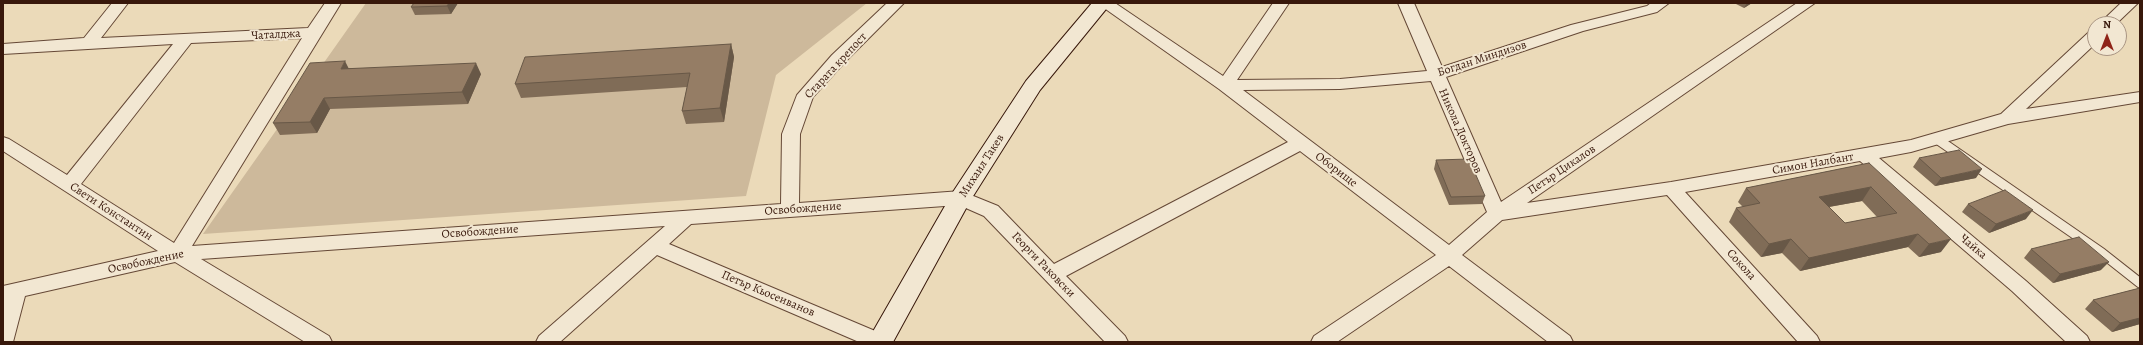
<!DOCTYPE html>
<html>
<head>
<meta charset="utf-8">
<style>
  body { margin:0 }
  #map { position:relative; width:2143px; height:345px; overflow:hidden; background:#ebdab9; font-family:Alegreya,serif }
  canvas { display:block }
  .frame { position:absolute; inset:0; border:4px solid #38180b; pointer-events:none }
  .north { position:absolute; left:2087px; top:16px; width:40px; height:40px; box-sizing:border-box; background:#f2e7d2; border:1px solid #a89482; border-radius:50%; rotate:0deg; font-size:11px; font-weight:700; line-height:16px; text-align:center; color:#38180b }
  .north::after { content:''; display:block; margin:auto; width:14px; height:18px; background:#8f2418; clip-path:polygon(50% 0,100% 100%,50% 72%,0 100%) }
</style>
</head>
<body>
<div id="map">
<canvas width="2143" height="345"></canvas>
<div class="frame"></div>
<div class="north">N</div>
</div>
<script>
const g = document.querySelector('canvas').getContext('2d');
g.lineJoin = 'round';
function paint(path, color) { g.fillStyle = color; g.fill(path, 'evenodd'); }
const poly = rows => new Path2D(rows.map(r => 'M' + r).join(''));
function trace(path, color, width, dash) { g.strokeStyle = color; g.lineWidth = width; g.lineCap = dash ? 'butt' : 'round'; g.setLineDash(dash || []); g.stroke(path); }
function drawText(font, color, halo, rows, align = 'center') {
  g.font = font + ' Alegreya,serif'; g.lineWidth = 4; g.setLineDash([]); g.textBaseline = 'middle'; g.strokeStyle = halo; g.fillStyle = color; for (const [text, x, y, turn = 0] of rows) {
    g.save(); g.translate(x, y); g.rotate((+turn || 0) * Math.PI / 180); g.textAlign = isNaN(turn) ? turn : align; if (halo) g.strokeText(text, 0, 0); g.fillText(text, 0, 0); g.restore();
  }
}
paint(poly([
  [366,3,867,3,776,75,746,196,203,234]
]), '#cdb99b');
const service = poly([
  [1937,139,2102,253,2140,283]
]);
const minor = poly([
  [112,3,128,3,101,38,308,28,325,3,341,3,192,246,781,204,782,134,797,95,832,55,887,3,904,3,844,63,813,97,800,134,799,203,961,191,998,206,1054,264,1288,142,1219,89,1097,3,1115,3,1223,76,1273,3,1289,3,1237,80,1340,79,1427,71,1398,3,1414,3,1442,67,1571,25,1647,6,1651,3,1669,3,1657,12,1583,31,1446,77,1501,202,1797,3,1815,3,1527,203,1671,182,1911,140,2001,114,2089,32,2095,30,2095,44,2026,109,2140,92,2140,102,2008,124,1911,152,1879,158,2026,281,2087,336,2090,342,2066,342,2012,291,1860,161,1685,192,1817,336,1820,342,1798,342,1667,195,1502,220,1462,255,1570,336,1573,342,1548,342,1449,266,1337,342,1311,342,1314,336,1436,255,1300,151,1066,276,1125,336,1128,342,1105,342,984,216,959,205,691,224,669,244,887,336,890,342,859,342,657,255,560,342,536,342,539,336,665,226,201,259,329,336,332,342,305,342,175,262,25,296,13,342,3,342,3,286,158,251,3,151,3,137,9,139,67,175,173,44,3,54,3,44,84,38,112,3],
  [302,38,174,243,81,184,191,43,302,38],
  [1431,81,1487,212,1449,245,1243,90,1340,89,1431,81],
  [2121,3,2138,3,2116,24,2099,24,2121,3]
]);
const secondary = poly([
  [1092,3,1111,3,1040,90,970,201,893,342,867,342,953,192,1026,81,1092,3]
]);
trace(service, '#654836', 11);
trace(minor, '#654836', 2);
trace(secondary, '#38180b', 2);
trace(service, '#f2e7d2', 9);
paint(minor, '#f2e7d2');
paint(secondary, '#f2e7d2');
paint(poly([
  [458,3,451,14,415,15,411,7],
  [1734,3,1752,3,1744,8],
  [731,44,734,57,724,122,686,124,682,111,687,87,521,98,515,84],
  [348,68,481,74,468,104,330,109,317,133,280,135,273,123],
  [1919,158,1976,178,1935,186,1913,167],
  [1436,160,1485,196,1482,204,1449,205,1434,169],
  [1869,163,1941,252,1919,257,1908,247,1800,271,1782,253,1761,257,1729,222,1736,208,1743,207,1738,202,1746,188],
  [1862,201,1877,217,1845,223,1829,207],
  [1968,204,2026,219,1989,233,1962,212],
  [2031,249,2101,270,2053,283,2024,258],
  [2140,288,2140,324,2112,332,2085,309,2093,300]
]), '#806c57');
paint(poly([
  [449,3,458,3,451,14,447,6],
  [1747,3,1752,3,1744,8],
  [731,44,734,57,724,122,720,108],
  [345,61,351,73,341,69],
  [476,63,481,74,468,104,462,92],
  [324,98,330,109,317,133,310,122],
  [1982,169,1976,178,1935,186,1941,178],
  [1871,187,1862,201,1811,210,1819,197],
  [2033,210,2026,219,1989,233,1996,224],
  [1918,234,1908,247,1800,271,1809,258],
  [1791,239,1782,253,1761,257,1769,244],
  [1951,239,1941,252,1919,257,1929,244],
  [2109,262,2101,270,2053,283,2060,274],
  [2140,318,2140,324,2112,332,2120,323]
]), '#685847');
const building = poly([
  [414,3,449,3,447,6,411,7,414,3],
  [731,44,720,108,682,111,690,73,515,84,525,57,731,44],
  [345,61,341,69,476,63,462,92,324,98,310,122,273,123,310,63,345,61],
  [1959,150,1982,169,1941,178,1919,158,1959,150],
  [1469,159,1485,196,1451,197,1436,160,1469,159],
  [1869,163,1951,239,1929,244,1918,234,1809,258,1791,239,1769,244,1736,208,1760,203,1746,188,1869,163],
  [1871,187,1897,213,1845,223,1819,197,1871,187],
  [2005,190,2033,210,1996,224,1968,204,2005,190],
  [2079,237,2109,262,2060,274,2031,249,2079,237],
  [2140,288,2140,318,2120,323,2093,300,2140,288]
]);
paint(building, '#957d65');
trace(building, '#685847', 1);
drawText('12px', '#38180b', '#f2e7d2', [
  ["Чаталджа",276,35,-3],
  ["Богдан Миндизов",1482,59,-18],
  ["Старата крепост",836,66,-47],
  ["Никола Докторов",1460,131,66],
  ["Симон Налбант",1813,164,-10],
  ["Михаил Такев",982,166,-57],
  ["Оборище",1336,170,37],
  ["Петър Цикалов",1562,170,-34],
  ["Освобождение",803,209,-4],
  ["Свети Константин",111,212,33],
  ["Освобождение",480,232,-4],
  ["Чайка",1973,247,40],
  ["Освобождение",146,262,-12],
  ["Георги Раковски",1043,265,46],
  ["Сокола",1741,265,48],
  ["Петър Кьосеиванов",768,294,23]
]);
</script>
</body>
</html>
